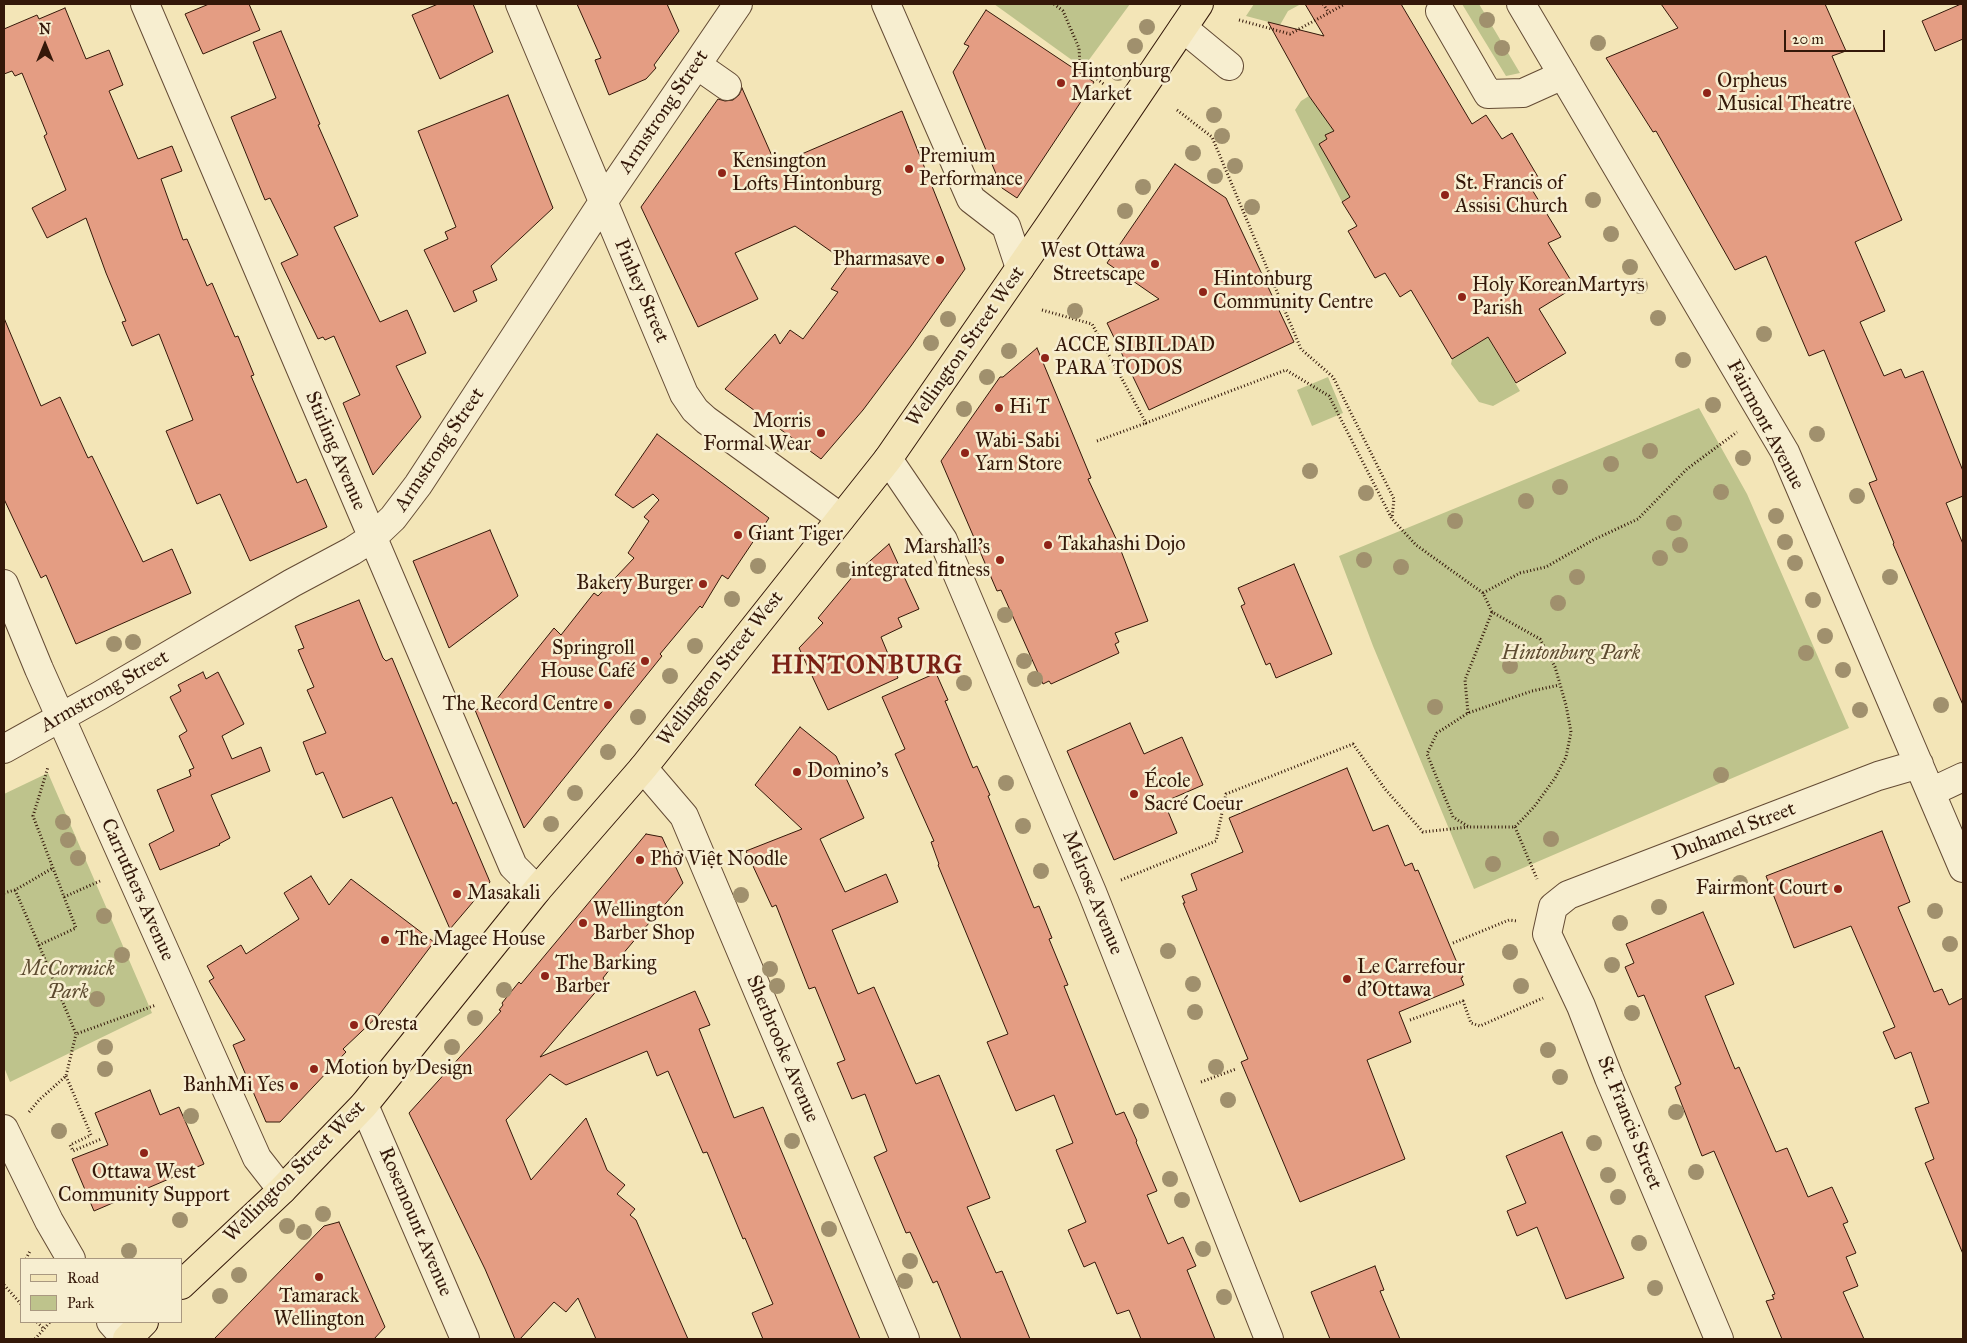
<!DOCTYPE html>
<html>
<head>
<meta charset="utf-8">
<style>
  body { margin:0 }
  #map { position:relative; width:1967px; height:1343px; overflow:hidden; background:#f3e5b7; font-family:"IM FELL Great Primer",serif }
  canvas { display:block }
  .frame { position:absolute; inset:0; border:5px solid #341809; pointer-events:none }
  .legend { position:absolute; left:20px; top:1258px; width:162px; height:65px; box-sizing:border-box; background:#f7eed0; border:1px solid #a99880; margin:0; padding:6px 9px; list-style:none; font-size:15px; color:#341809 }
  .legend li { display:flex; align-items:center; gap:10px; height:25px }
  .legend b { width:25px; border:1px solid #a99880 }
  .north { position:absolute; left:20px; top:20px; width:50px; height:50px; -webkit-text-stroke:4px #f7eed0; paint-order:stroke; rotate:0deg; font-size:14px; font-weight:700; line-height:20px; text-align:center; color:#341809 }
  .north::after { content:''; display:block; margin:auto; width:18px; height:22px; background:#341809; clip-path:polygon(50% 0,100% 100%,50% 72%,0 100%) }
  .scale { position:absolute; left:1784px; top:30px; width:101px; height:22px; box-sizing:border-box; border:2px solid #341809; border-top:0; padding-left:6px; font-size:15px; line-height:18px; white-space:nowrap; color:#341809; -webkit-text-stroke:4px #f7eed0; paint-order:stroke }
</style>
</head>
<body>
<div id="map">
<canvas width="1967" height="1343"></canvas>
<div class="frame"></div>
<ul class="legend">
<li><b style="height:6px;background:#f3e5b7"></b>Road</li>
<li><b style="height:14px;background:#bec38c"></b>Park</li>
</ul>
<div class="north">N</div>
<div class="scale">20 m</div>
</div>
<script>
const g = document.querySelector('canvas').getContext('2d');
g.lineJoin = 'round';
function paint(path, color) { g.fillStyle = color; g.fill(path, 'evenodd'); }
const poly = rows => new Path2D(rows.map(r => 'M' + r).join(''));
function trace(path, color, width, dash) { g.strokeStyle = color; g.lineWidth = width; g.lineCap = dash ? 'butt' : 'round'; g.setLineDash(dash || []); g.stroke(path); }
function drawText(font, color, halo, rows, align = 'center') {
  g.font = font + ' "IM FELL Great Primer",serif'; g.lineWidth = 5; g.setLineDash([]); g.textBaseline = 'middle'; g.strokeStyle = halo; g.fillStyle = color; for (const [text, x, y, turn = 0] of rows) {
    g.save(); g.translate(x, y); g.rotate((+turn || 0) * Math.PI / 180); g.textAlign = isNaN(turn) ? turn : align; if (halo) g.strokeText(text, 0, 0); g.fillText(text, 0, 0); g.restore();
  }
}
paint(poly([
  [994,4,1130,4,1083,68],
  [1254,4,1301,4,1288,11,1280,25,1246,16],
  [1462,4,1479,4,1520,73,1506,76],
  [1309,96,1335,130,1326,135,1327,139,1319,144,1329,161,1338,156,1369,186,1342,202,1295,110,1301,101],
  [1488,337,1520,391,1493,406,1479,402,1451,364,1452,359],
  [1328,377,1343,413,1312,426,1297,390],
  [1699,408,1747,494,1849,728,1474,889,1373,646,1339,556],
  [48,773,152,1013,10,1082,4,1067,4,794]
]), '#bec38c');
const building = poly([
  [209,4,249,4,260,30,203,54,185,14,209,4],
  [438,4,473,4,493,52,440,79,412,15,438,4],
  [577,4,667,4,679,31,654,65,656,68,646,79,609,95,595,60,601,58,577,4],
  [1305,4,1401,4,1472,124,1486,115,1502,139,1512,133,1541,182,1531,188,1561,237,1548,243,1575,287,1539,309,1566,353,1516,383,1488,337,1452,359,1411,290,1400,297,1385,273,1375,278,1348,231,1357,226,1342,202,1350,197,1319,144,1327,139,1325,135,1334,131,1309,96,1268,22,1324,36,1305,4],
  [1661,4,1825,4,1846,51,1832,56,1902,220,1855,242,1885,311,1860,322,1884,376,1901,369,1905,378,1923,371,1963,471,1963,496,1946,503,1963,544,1963,705,1893,544,1894,543,1869,483,1877,480,1824,350,1809,356,1766,256,1735,270,1656,131,1653,132,1606,58,1678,28,1661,4],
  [1961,4,1963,4,1963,39,1935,51,1922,21,1961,4],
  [65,8,86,59,109,50,123,85,109,91,138,159,172,146,182,171,161,179,183,240,187,239,207,286,212,283,235,337,238,336,254,375,251,376,297,483,306,479,327,527,250,561,220,494,197,504,166,431,193,420,159,334,132,346,122,322,126,321,106,273,86,218,47,238,32,208,66,190,44,136,47,134,22,73,15,76,12,71,4,74,4,29,37,15,39,19,65,8],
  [986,10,1094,82,1017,198,1002,188,953,72,969,46,964,44,986,10],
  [281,31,320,124,318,125,358,216,334,227,380,322,407,310,426,353,396,366,421,417,373,475,343,403,360,395,334,336,325,340,323,337,318,339,281,263,298,255,270,198,265,200,231,117,276,98,253,42,281,31],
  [742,88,776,165,902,111,965,269,911,346,863,410,821,459,725,389,775,334,780,344,790,330,803,339,838,292,831,289,849,264,795,226,735,253,758,299,698,327,641,207,718,99,725,101,733,100,739,95,742,88],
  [508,95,553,208,491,266,497,280,473,291,477,301,454,312,424,250,448,239,445,232,456,227,418,131,508,95],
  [1175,164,1226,198,1294,342,1149,410,1107,323,1159,299,1107,263,1175,164],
  [4,318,41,406,60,397,88,458,92,456,143,562,172,549,191,593,76,644,46,575,41,578,4,499,4,318],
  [1037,348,1091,478,1088,479,1118,543,1148,621,1115,633,1119,642,1115,644,1119,653,1051,684,1049,681,1043,684,1001,590,997,591,941,461,1000,377,1003,377,1037,348],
  [657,434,769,518,728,579,722,575,702,608,700,606,660,654,662,656,524,828,475,710,492,705,554,628,561,635,594,593,598,596,634,558,628,553,649,521,644,517,659,500,653,494,633,508,615,495,657,434],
  [490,530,518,596,449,648,413,561,490,530],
  [889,544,919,609,898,618,902,627,881,637,898,678,828,710,799,648,823,623,818,618,853,576,889,544],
  [1294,564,1332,654,1276,678,1270,663,1266,665,1241,606,1245,604,1238,588,1294,564],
  [359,600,383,658,386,661,392,658,453,804,456,802,490,882,450,929,392,797,343,818,323,772,316,775,303,742,326,733,307,690,314,687,298,650,304,648,295,626,359,600],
  [203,672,206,679,218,672,244,724,222,736,232,759,261,747,270,771,211,795,230,838,219,844,220,845,160,870,149,844,174,831,157,790,191,776,189,770,194,768,179,736,187,731,170,697,181,691,178,685,203,672],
  [936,673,948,700,945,701,973,768,977,766,990,795,988,796,1034,908,1039,906,1052,938,1049,939,1068,985,1064,986,1116,1115,1124,1112,1137,1141,1136,1142,1157,1191,1147,1195,1168,1244,1183,1237,1196,1266,1187,1270,1215,1339,1141,1339,1129,1310,1117,1314,1095,1262,1084,1267,1068,1230,1086,1222,1056,1150,1073,1143,1054,1095,1016,1111,987,1042,1008,1034,938,865,939,864,931,842,934,841,895,754,905,749,882,697,936,673],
  [1130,723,1144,754,1182,737,1203,785,1164,802,1177,833,1114,860,1067,751,1130,723],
  [800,727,836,756,864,818,820,839,845,892,886,874,898,902,832,930,858,994,874,987,916,1084,939,1075,990,1198,967,1207,996,1273,1002,1271,1030,1339,961,1339,937,1281,933,1283,910,1232,906,1233,874,1157,887,1151,865,1094,852,1099,837,1063,845,1060,815,987,809,989,776,905,772,907,746,851,802,829,755,785,800,727],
  [1347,768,1373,831,1388,825,1405,866,1412,863,1415,871,1418,870,1463,977,1461,978,1464,985,1399,1012,1411,1042,1367,1060,1405,1159,1300,1202,1241,1062,1248,1059,1183,903,1185,903,1182,896,1197,890,1191,874,1243,852,1229,818,1347,768],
  [1882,831,1910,902,1898,907,1934,992,1942,989,1949,1005,1963,998,1963,1254,1925,1163,1934,1159,1915,1108,1929,1103,1911,1052,1895,1059,1883,1032,1895,1027,1851,926,1794,948,1766,876,1882,831],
  [646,834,662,837,683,883,610,969,603,978,605,981,540,1057,695,991,710,1025,699,1029,734,1118,763,1107,860,1339,763,1339,752,1313,773,1304,745,1238,743,1239,707,1152,703,1153,668,1071,657,1076,647,1051,566,1085,550,1074,506,1120,531,1180,586,1118,607,1170,625,1185,617,1194,635,1209,630,1215,636,1220,688,1339,596,1339,578,1298,566,1312,554,1302,520,1339,515,1339,485,1269,409,1113,479,1036,501,1011,499,1010,503,1005,502,1003,519,982,521,984,646,834],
  [311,876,329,905,351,879,434,942,379,1015,343,1049,346,1052,280,1122,266,1122,233,1045,245,1040,209,981,214,978,207,966,241,945,246,954,299,919,284,893,311,876],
  [1703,912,1734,984,1705,996,1735,1069,1739,1067,1776,1152,1787,1148,1808,1197,1832,1187,1848,1222,1843,1224,1856,1253,1846,1257,1858,1286,1843,1292,1864,1339,1782,1339,1766,1301,1774,1299,1772,1295,1775,1294,1714,1151,1702,1156,1675,1087,1681,1084,1644,995,1638,997,1625,967,1634,963,1626,944,1703,912],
  [150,1090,160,1115,179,1107,204,1164,94,1211,72,1159,108,1145,95,1113,150,1090],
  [1562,1132,1624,1278,1566,1299,1537,1227,1517,1236,1507,1211,1526,1203,1506,1156,1562,1132],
  [339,1222,385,1327,374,1339,214,1339,324,1226,339,1222],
  [1375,1266,1384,1290,1380,1291,1400,1339,1330,1339,1311,1292,1375,1266]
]);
paint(building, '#e49d83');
trace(building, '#341809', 1);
const minor = poly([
  [145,4,513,866,537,890],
  [520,4,684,394,695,410,706,420,841,518],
  [886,4,971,199,1006,226,1020,268],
  [1521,4,1785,452,1963,868],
  [1440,11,1488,94,1523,93,1563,75],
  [1183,28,1229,66],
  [697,65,727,86],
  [888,459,943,540,1092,892,1269,1339],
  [4,584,39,669,257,1158,282,1190],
  [4,749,99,696,292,583,352,551,372,538,393,518,418,485,603,202,738,4],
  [643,768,684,816,905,1339],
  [1931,792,1963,777],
  [364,1105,465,1339],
  [4,1129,49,1221,71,1259],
  [111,1322,126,1339],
  [1719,1339,1609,1078,1581,1006,1547,934,1553,907,1568,895,1878,776,1919,764]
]);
const major = poly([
  [181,1285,282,1190,364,1105,537,890,643,768,888,459,1049,226,1199,4],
  [127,1339,144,1322]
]);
trace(minor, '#644b34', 30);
trace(major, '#341809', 30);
trace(poly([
  [1054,4,1063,11,1079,48,1080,66,1105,85],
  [1323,4,1329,13],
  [1239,20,1290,34,1345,4],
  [1177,110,1212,137,1301,349,1333,377,1394,499,1392,518],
  [1042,310,1092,324,1146,423,1286,370,1329,396,1392,519,1416,545,1483,593,1492,612,1540,639,1555,667,1566,705,1571,732,1566,757,1555,778,1534,807,1515,827,1469,827,1453,817,1427,754,1437,733,1468,713,1532,691,1559,685],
  [1097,441,1146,423],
  [1483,593,1520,573,1546,567,1593,540,1638,519,1687,469,1737,432],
  [1468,713,1465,680,1492,612],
  [1515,827,1537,879],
  [1121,880,1216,841,1226,794,1353,744,1385,789,1423,832,1468,827],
  [15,890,39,945,76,928,33,816,48,767],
  [4,893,15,890,53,868],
  [64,897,100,881],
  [1453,943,1509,920,1517,921],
  [39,945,76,1034,156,1005],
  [1410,1020,1463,1001,1471,1023,1480,1026,1543,998],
  [66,1076,91,1135,70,1145,73,1151,101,1139],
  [1201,1082,1236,1069],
  [29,1112,39,1100,66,1076,76,1034],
  [26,1259,30,1251],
  [4,1285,21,1304],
  [37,1322,43,1328],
  [35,1339,50,1322]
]), '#341809', 3, [1, 2.5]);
trace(minor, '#f7eed0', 28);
trace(major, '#f3e5b7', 28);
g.fillStyle = '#a0906d';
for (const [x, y] of [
  [1487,20],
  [1147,27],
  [1598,43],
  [1135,46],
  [1502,48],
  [1118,73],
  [1214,115],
  [1222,136],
  [1193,153],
  [1235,166],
  [1215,176],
  [1143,187],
  [1593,200],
  [1252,207],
  [1125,211],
  [1611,234],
  [1630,267],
  [1640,286],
  [1075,311],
  [1658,318],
  [948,319],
  [1764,334],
  [931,343],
  [1009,351],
  [1683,360],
  [987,377],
  [1713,405],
  [964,409],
  [1817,434],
  [780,444],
  [1650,451],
  [1743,458],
  [1611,464],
  [1310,471],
  [1560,487],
  [1721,492],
  [1366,493],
  [1857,496],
  [1526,501],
  [1776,516],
  [1455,521],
  [1674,523],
  [1785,542],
  [1680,545],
  [1660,558],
  [1364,560],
  [1795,563],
  [758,566],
  [1401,567],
  [844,570],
  [1577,577],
  [1890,577],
  [732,599],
  [1813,600],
  [1558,603],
  [1005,615],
  [1825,636],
  [133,642],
  [114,644],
  [695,646],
  [1806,653],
  [1024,661],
  [1510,666],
  [1843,670],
  [670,676],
  [1035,679],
  [964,683],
  [1941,705],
  [1435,707],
  [1860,710],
  [638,717],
  [608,752],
  [1721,775],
  [1006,783],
  [575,793],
  [63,822],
  [551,824],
  [1023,826],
  [1551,839],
  [68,840],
  [78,858],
  [1493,864],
  [1041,871],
  [1740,883],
  [741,895],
  [1659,907],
  [1935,911],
  [104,916],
  [1620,923],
  [1950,944],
  [1168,951],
  [1510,952],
  [122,955],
  [1612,965],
  [770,969],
  [1193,984],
  [777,986],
  [1521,986],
  [504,990],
  [97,999],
  [1195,1012],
  [1632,1013],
  [475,1018],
  [105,1047],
  [452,1047],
  [1548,1050],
  [1216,1067],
  [105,1069],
  [1560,1077],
  [1228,1100],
  [1141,1111],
  [1676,1112],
  [191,1116],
  [59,1131],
  [792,1141],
  [1594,1143],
  [1696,1172],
  [1608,1175],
  [1170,1179],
  [1618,1197],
  [1182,1200],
  [323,1214],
  [180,1220],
  [287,1226],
  [829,1229],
  [304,1232],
  [1639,1243],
  [1203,1249],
  [129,1251],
  [910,1261],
  [239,1275],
  [905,1281],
  [1655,1288],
  [220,1296],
  [1224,1297]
]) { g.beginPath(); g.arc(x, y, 8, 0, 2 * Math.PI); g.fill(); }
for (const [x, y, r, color] of [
  [1061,83,5,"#8f2418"],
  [1707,93,5,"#8f2418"],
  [909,169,5,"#8f2418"],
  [722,173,5,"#8f2418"],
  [1445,195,5,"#8f2418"],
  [940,260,5,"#8f2418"],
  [1155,264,5,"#8f2418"],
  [1203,292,5,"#8f2418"],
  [1462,297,5,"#8f2418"],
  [1045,358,5,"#8f2418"],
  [999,408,5,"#8f2418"],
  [821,433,5,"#8f2418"],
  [965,453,5,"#8f2418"],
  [738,535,5,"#8f2418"],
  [1048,545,5,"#8f2418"],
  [1000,560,5,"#8f2418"],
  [703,584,5,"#8f2418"],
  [645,661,5,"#8f2418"],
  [608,705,5,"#8f2418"],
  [797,772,5,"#8f2418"],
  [1134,794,5,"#8f2418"],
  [640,860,5,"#8f2418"],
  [1838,889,5,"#8f2418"],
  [457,894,5,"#8f2418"],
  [583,923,5,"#8f2418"],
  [385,940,5,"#8f2418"],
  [545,976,5,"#8f2418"],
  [1347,979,5,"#8f2418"],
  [354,1025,5,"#8f2418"],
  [314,1069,5,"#8f2418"],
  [294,1086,5,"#8f2418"],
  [144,1153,5,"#8f2418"],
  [319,1277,5,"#8f2418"]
]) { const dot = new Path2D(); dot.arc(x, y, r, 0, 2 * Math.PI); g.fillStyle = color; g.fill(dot); trace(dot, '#f7eed0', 2); }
drawText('20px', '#341809', '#f7eed0', [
  ["Hintonburg",1071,72],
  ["Market",1071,95],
  ["Orpheus",1717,82],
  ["Musical Theatre",1717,105],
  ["Premium",919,157],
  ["Performance",919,180],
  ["Kensington",732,162],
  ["Lofts Hintonburg",732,185],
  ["St. Francis of",1455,184],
  ["Assisi Church",1455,207],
  ["West Ottawa",1145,252,"right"],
  ["Streetscape",1145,275,"right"],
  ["Pharmasave",930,260,"right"],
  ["Hintonburg",1213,280],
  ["Community Centre",1213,303],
  ["Holy KoreanMartyrs",1472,286],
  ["Parish",1472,309],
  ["ACCE SIBILDAD",1055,346],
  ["PARA TODOS",1055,369],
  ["Hi T",1009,408],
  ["Morris",811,422,"right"],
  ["Formal Wear",811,445,"right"],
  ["Wabi-Sabi",975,442],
  ["Yarn Store",975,465],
  ["Giant Tiger",748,535],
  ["Takahashi Dojo",1058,545],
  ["Marshall's",990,548,"right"],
  ["integrated fitness",990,571,"right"],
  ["Bakery Burger",693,584,"right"],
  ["Springroll",635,649,"right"],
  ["House Café",635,672,"right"],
  ["The Record Centre",598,705,"right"],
  ["Domino's",807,772],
  ["École",1144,782],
  ["Sacré Coeur",1144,805],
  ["Phở Việt Noodle",650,860],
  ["Fairmont Court",1828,889,"right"],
  ["Masakali",467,894],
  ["Wellington",593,911],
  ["Barber Shop",593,934],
  ["The Magee House",395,940],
  ["The Barking",555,964],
  ["Barber",555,987],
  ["Le Carrefour",1357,968],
  ["d'Ottawa",1357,991],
  ["Oresta",364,1025],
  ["Motion by Design",324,1069],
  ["BanhMi Yes",284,1086,"right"],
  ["Ottawa West",144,1173,"center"],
  ["Community Support",144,1196,"center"],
  ["Tamarack",319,1297,"center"],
  ["Wellington",319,1320,"center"]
], 'left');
drawText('20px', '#341809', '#f7eed0', [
  ["Armstrong Street",664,112,-56],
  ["Pinhey Street",641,291,67],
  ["Wellington Street West",966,347,-55],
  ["Fairmont Avenue",1765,425,62],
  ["Armstrong Street",440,450,-56],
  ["Stirling Avenue",335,451,67],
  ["Wellington Street West",721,669,-52],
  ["Armstrong Street",105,692,-30],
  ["Duhamel Street",1734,832,-21],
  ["Carruthers Avenue",137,890,66],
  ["Melrose Avenue",1092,893,68],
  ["Sherbrooke Avenue",782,1049,67],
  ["St. Francis Street",1629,1123,68],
  ["Wellington Street West",295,1172,-45],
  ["Rosemount Avenue",415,1222,67]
]);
drawText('italic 20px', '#5d4b30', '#f7eed0', [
  ["Hintonburg Park",1571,654],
  ["McCormick",68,970],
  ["Park",68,993]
]);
g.letterSpacing = '1px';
drawText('bold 25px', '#7a1f14', '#f7eed0', [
  ["HINTONBURG",867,667]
]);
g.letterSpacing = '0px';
</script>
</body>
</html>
